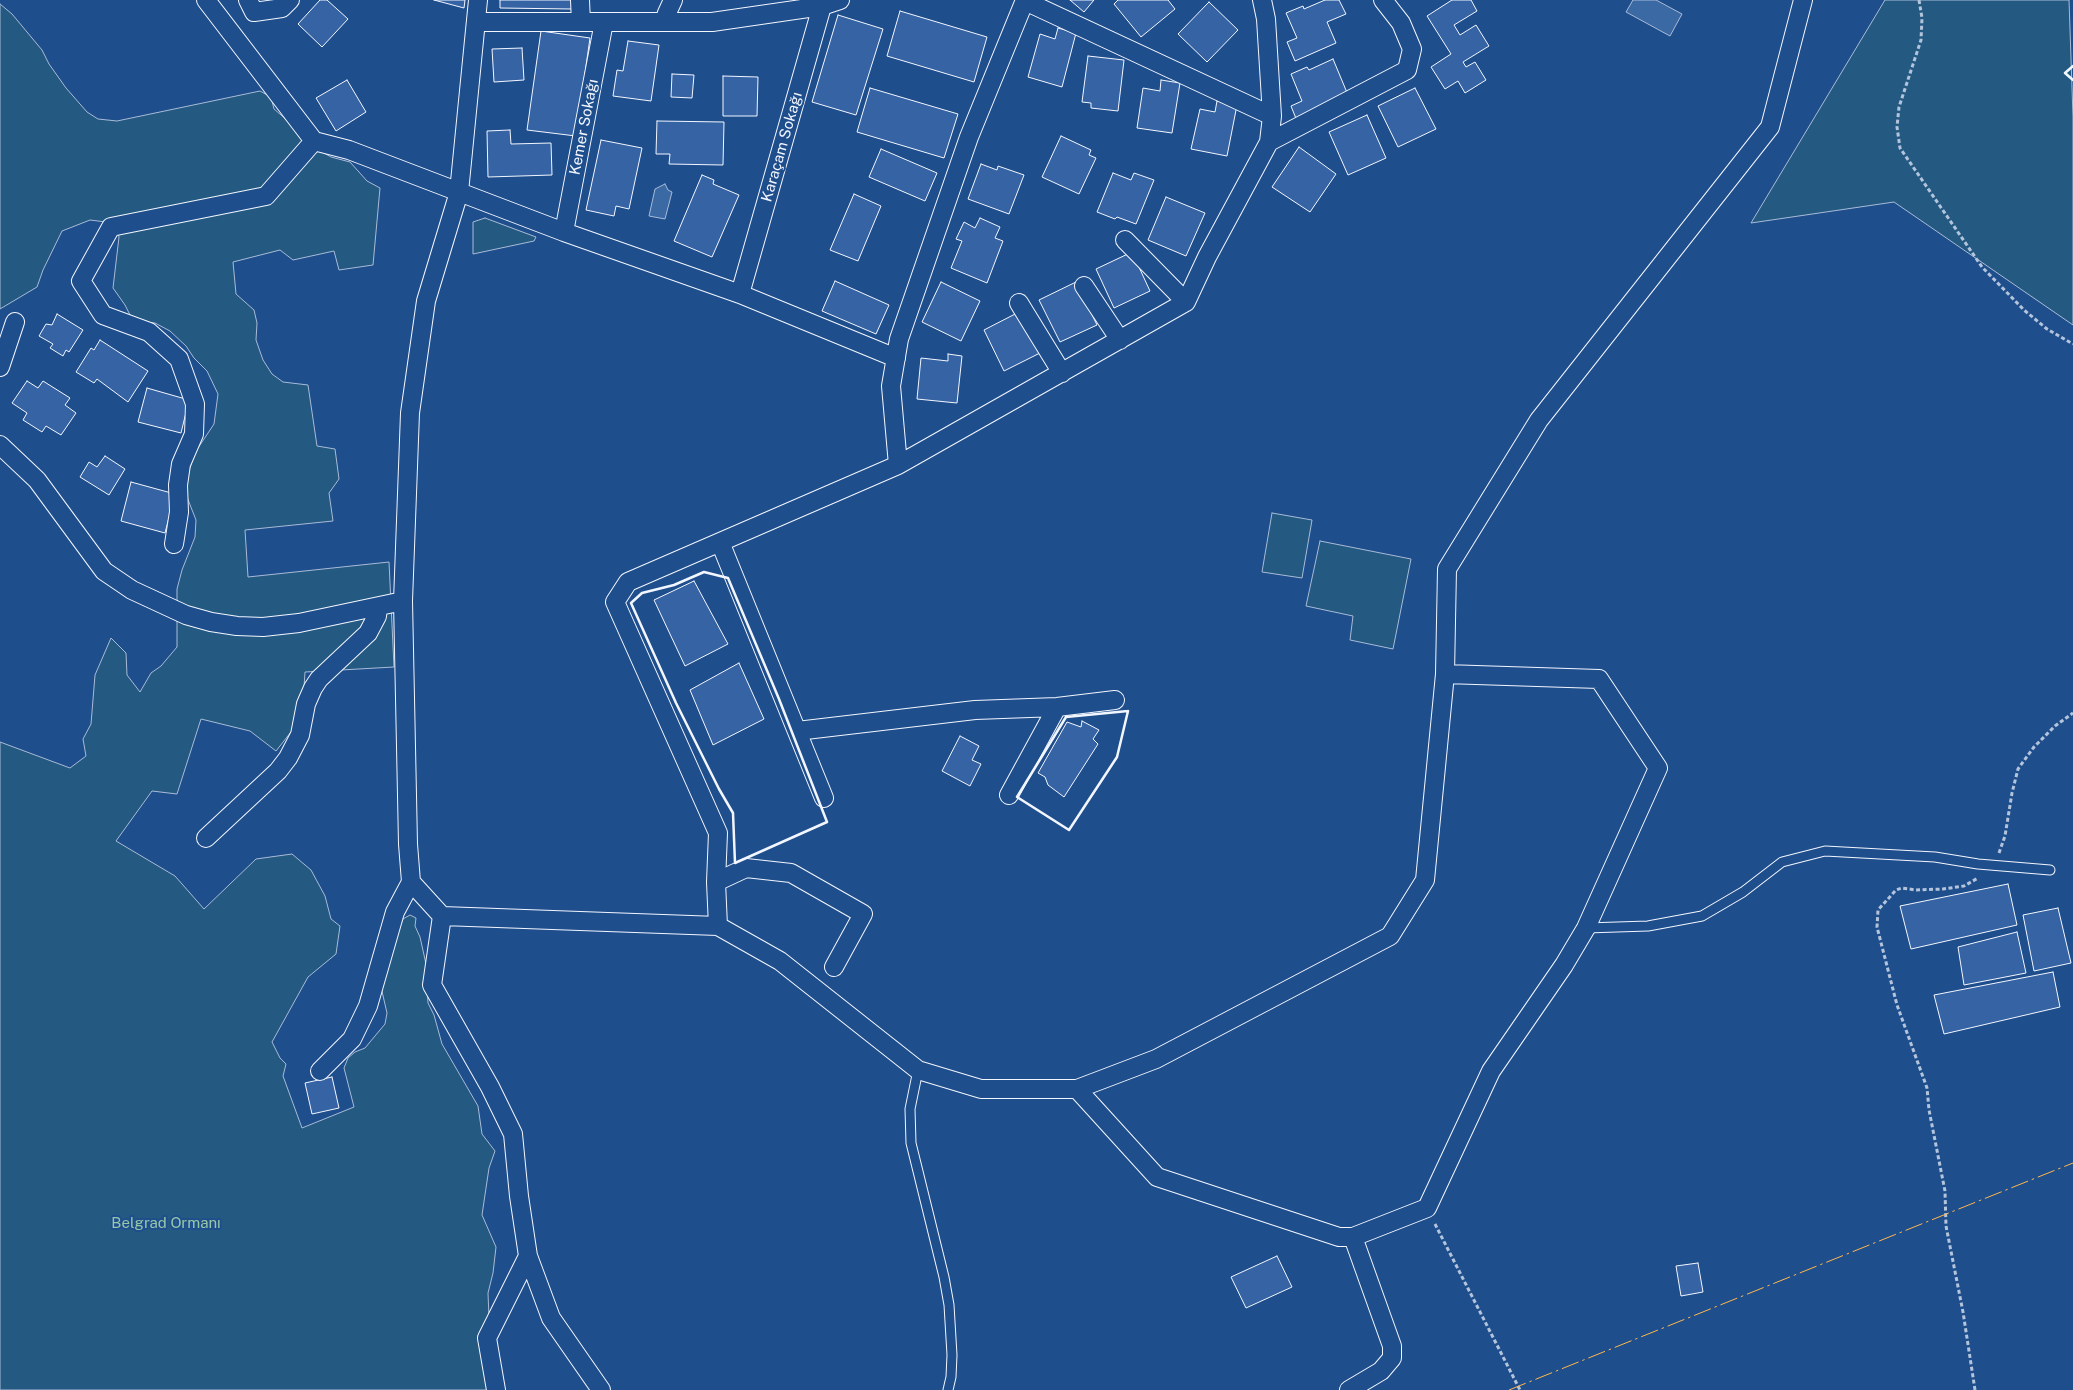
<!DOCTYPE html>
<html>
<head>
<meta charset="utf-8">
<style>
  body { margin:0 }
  canvas { display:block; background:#1f4e8c }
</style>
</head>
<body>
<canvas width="2073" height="1390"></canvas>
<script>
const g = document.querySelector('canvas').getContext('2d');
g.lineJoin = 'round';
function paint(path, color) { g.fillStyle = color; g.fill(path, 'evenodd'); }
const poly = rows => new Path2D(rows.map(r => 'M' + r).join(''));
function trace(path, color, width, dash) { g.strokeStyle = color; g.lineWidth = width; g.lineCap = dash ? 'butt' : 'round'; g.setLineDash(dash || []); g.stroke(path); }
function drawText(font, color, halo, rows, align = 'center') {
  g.font = font + ' "Public Sans",sans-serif'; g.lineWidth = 4; g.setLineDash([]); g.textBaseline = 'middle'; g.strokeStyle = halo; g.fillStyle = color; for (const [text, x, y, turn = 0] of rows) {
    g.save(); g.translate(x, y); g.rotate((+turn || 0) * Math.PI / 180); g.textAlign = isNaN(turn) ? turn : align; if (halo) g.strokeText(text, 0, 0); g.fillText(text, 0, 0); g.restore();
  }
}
const green = poly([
  [1885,0,2069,0,2073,117,2073,325,1894,202,1751,223,1885,0],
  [0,4,12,14,42,50,49,64,66,88,87,112,98,119,117,121,260,91,271,97,274,109,294,126,317,149,331,157,350,162,367,181,380,188,373,265,339,270,334,251,293,260,280,250,233,262,236,294,254,310,257,323,256,340,263,360,272,374,283,382,308,385,317,446,335,449,339,479,329,493,333,521,245,530,248,577,389,562,394,667,305,672,302,718,276,751,250,731,201,719,177,794,152,791,116,841,175,876,204,909,256,859,292,854,311,870,325,896,331,919,340,926,336,954,308,977,272,1042,280,1058,286,1064,283,1076,302,1128,354,1107,344,1068,348,1058,355,1052,365,1048,385,1024,387,1013,381,987,393,934,399,929,403,919,410,915,416,918,415,926,420,937,426,964,428,1003,434,1015,442,1044,478,1106,482,1134,495,1151,489,1168,482,1215,496,1247,493,1273,488,1293,492,1390,0,1390,0,742,70,768,86,756,83,739,91,724,95,675,111,638,126,653,127,675,140,692,151,673,161,666,177,647,177,589,182,570,195,537,196,520,183,487,196,451,214,424,218,394,207,371,194,358,186,346,170,331,155,323,145,322,130,315,125,305,113,288,119,237,115,220,106,222,90,220,62,231,43,270,37,287,0,309,0,4],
  [485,218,536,237,534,241,473,254,473,222,485,218],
  [1272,513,1312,520,1302,578,1262,572,1272,513],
  [1320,541,1411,559,1393,649,1350,640,1353,616,1306,606,1320,541]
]);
paint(green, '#245a82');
trace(green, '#a8bbd7', 1);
const water = poly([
  [1633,0,1656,0,1682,14,1670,36,1626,12,1633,0],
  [665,184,668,190,672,192,665,219,649,216,655,189,665,184]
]);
paint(water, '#3b69a3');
trace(water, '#a8bbd7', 1);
const building = poly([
  [320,0,327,0,348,19,322,47,298,24,320,0],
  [434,0,465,0,464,8,434,0],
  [500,0,572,0,572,9,500,8,500,0],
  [1070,0,1094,0,1084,12,1070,0],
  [1118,0,1168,0,1175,9,1141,37,1114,4,1118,0],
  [1325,0,1339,0,1346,14,1327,22,1336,43,1295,61,1287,42,1297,38,1286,13,1303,6,1304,9,1325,0],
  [1452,0,1471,0,1477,11,1454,25,1460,35,1476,25,1489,46,1463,62,1466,67,1475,62,1486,80,1465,93,1458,81,1445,89,1431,67,1451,54,1427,16,1452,0],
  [1209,2,1238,30,1207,62,1178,34,1209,2],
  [900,11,987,37,974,82,887,56,900,11],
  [838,15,883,29,856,115,812,102,838,15],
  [1058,28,1076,33,1062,87,1028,77,1040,34,1055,39,1058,28],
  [541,31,590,38,576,136,527,130,541,31],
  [628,41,659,45,651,101,613,96,617,70,623,71,628,41],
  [522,48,524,80,494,82,492,49,522,48],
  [1088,56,1124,60,1118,111,1091,108,1091,103,1082,102,1088,56],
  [1333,59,1348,95,1297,121,1291,106,1302,101,1291,74,1307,67,1309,70,1333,59],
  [672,74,694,75,692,98,671,97,672,74],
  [723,76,758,77,757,116,723,116,723,76],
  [347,80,366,112,336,131,316,98,347,80],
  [1161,80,1180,83,1172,133,1137,128,1143,88,1160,91,1161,80],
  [870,88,958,114,944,158,857,132,870,88],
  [1415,88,1436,129,1398,147,1378,106,1415,88],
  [1217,101,1237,105,1227,156,1191,149,1200,109,1215,112,1217,101],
  [1367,115,1386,158,1348,175,1329,132,1367,115],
  [657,121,724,122,723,165,669,164,670,154,656,154,657,121],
  [510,130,511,144,551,143,552,175,488,177,487,131,510,130],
  [1061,136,1091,150,1089,155,1096,158,1079,194,1042,177,1061,136],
  [601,140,642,148,629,209,616,206,614,216,586,210,601,140],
  [1299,147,1336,174,1310,212,1272,187,1299,147],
  [881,149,937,173,925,201,869,177,881,149],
  [981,164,997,170,998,166,1024,175,1009,214,968,199,981,164],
  [1113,173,1131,180,1134,173,1154,180,1136,224,1117,217,1115,219,1097,212,1113,173],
  [702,175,714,180,713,184,739,195,712,257,674,241,702,175],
  [854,194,881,206,858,261,830,250,854,194],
  [1166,197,1205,213,1186,256,1148,240,1166,197],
  [980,218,1000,227,995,238,1003,241,987,283,951,268,962,241,956,239,964,222,975,228,980,218],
  [1132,252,1150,291,1114,308,1096,269,1132,252],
  [835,281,889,305,876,334,822,311,835,281],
  [941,282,980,301,961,341,922,322,941,282],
  [1076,282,1097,325,1060,342,1039,300,1076,282],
  [1019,312,1040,353,1004,371,984,330,1019,312],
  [57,314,83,330,69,352,66,350,63,356,50,348,53,344,39,336,46,324,52,325,57,314],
  [100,340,148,371,128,402,97,379,94,383,76,372,91,348,94,350,100,340],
  [948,354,962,356,957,403,917,399,921,358,948,361,948,354],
  [27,381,38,388,43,381,70,398,65,405,76,413,61,435,46,426,42,432,23,420,27,413,12,403,27,381],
  [147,388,189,400,181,433,138,422,147,388],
  [105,456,125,469,109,495,80,477,89,462,97,467,105,456],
  [131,482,175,494,165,533,121,521,131,482],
  [694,581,728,644,685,666,654,600,694,581],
  [739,663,764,719,713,745,690,690,739,663],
  [1082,721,1099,730,1093,739,1098,744,1064,797,1048,785,1045,777,1038,773,1067,722,1081,727,1082,721],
  [960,736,979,746,972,760,981,764,970,786,942,771,960,736],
  [2008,884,2017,925,1911,949,1900,906,2008,884],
  [2058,908,2071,963,2034,971,2023,915,2058,908],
  [2017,932,2026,973,1964,985,1958,947,2017,932],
  [2053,972,2060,1007,1944,1034,1934,995,2053,972],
  [332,1077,339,1108,312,1114,305,1083,332,1077],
  [1277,1256,1292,1287,1246,1308,1231,1277,1277,1256],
  [1698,1263,1703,1292,1681,1296,1676,1266,1698,1263]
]);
paint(building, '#3563a3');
trace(building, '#f2f6ff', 1);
const service = poly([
  [1586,928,1648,926,1702,916,1743,892,1782,862,1825,851,1935,857,1978,864,2050,870],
  [918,1070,910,1109,911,1143,944,1277,949,1305,952,1355,951,1377,948,1390]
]);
const minor = poly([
  [248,0,254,12,282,8,290,0],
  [478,0,459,192,426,301,410,413,403,601,408,844,411,882,442,916,718,926,780,961,918,1070,981,1089,1077,1089,1156,1059,1390,936,1425,880,1445,674,1447,569,1539,420,1770,127,1803,0],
  [580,0,581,22],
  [1025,0,969,137,899,339,891,386,898,465,1186,302,1207,257,1269,142,1272,116,1266,19,1262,0],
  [1025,1,1272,116],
  [476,22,712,22,822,6,840,0],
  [664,22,667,13,673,0],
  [314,141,349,150,564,232,740,294,896,358],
  [1269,142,1407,70,1412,49,1401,23,1383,0],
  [564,232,604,22],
  [1125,240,1186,302],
  [1084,286,1120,340],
  [740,294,822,6,821,0],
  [1019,303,1062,373],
  [0,367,15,322],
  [0,445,37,480,104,571,132,590,186,615,211,622,237,626,263,627,299,623,403,601],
  [720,542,824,798],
  [174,544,179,512,178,485,181,464,194,434,195,404,179,359,149,332,103,315,81,281,111,227,266,196,314,141,206,0],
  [797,731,975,710,1057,707,1115,700],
  [1009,795,1057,707],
  [206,838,278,771,288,758,300,735,306,704,313,688,319,679,368,633,377,616,378,607],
  [716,882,746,868,791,873,863,914,834,967],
  [442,916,432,985,490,1087,513,1134,519,1196,528,1256,551,1318,601,1390],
  [718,926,716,882,718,833,615,602,628,582,898,465],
  [320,1071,352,1039,368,1006,395,912,411,882],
  [1077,1089,1157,1177,1339,1237,1353,1237,1427,1208,1491,1071,1564,965,1586,928,1658,768,1599,679,1445,674],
  [496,1390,487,1338,528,1256],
  [1349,1390,1381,1371,1392,1358,1392,1346,1353,1237]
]);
trace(service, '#f2f6ff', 11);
trace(minor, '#f2f6ff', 20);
trace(poly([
  [1919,0,1922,18,1921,40,1899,107,1897,127,1900,148,1982,267,2024,310,2047,329,2073,344],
  [1999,853,2005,836,2012,793,2018,769,2034,747,2055,726,2073,713],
  [1435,1224,1520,1390],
  [1975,1390,1963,1312,1946,1226,1945,1191,1929,1110,1927,1088,1897,1005,1877,927,1878,910,1896,890,1902,888,1916,890,1943,889,1964,886,1978,878]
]), '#b3c4dc', 3, [4, 2.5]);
trace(service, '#1f4e8c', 9);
trace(minor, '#1f4e8c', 18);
trace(poly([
  [2073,66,2065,73,2073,80],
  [704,572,728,578,779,699,827,822,735,863,733,813,719,789,676,703,631,603,642,593,674,585,704,572],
  [1128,711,1117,757,1069,830,1017,797,1066,717,1128,711]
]), '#f2f6ff', 2.5);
trace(poly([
  [1509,1390,2073,1163]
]), '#ffb74d', 1, [18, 4, 2.5, 4]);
drawText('15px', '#f2f6ff', '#1f4e8c', [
  ["Kemer Sokağı",584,127,-79],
  ["Karaçam Sokağı",782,147,-74]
]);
drawText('15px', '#97c8a6', '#1f4e8c', [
  ["Belgrad Ormanı",166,1223]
]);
</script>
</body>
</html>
